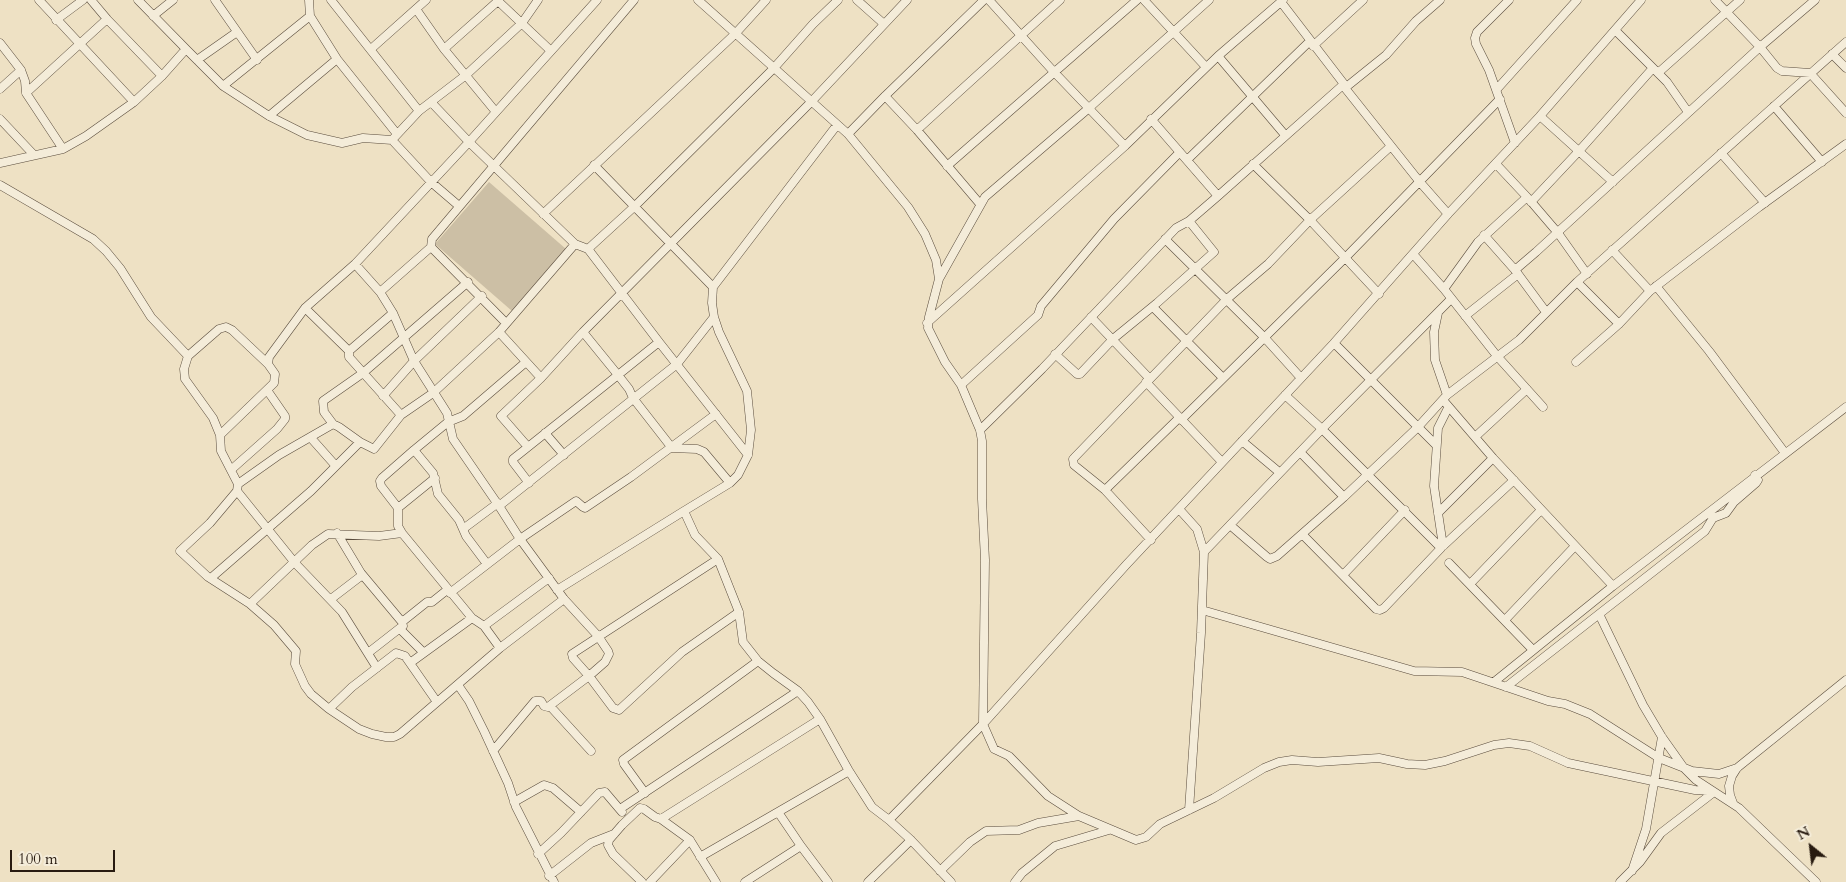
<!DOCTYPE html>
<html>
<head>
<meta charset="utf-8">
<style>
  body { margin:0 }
  #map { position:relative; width:1846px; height:882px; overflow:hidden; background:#eee1c4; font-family:Cardo,serif }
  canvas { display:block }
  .north { position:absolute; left:1786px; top:822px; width:50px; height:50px; -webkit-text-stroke:4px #f4ecd9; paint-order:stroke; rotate:331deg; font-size:14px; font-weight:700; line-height:20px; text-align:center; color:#281b10 }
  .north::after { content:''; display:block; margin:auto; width:18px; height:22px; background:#281b10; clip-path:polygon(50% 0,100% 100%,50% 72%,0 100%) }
  .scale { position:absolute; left:10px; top:850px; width:105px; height:22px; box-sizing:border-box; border:2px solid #281b10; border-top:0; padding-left:6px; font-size:15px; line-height:18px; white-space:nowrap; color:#281b10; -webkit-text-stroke:4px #f4ecd9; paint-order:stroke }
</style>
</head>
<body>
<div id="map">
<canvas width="1846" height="882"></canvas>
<div class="north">N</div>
<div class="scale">100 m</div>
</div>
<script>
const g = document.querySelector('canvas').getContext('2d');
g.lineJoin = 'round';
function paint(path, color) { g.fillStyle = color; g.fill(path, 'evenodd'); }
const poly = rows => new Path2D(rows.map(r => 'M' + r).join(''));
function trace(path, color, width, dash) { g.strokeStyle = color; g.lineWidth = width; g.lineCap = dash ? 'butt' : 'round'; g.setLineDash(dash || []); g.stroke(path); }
paint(poly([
  [489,182,566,249,512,311,435,244]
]), '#ccbfa5');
const street = poly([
  [39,0,134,102],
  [91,0,107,19,162,76],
  [138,0,186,49],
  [215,0,257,60],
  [331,0,419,111],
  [497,0,551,51],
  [698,0,848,134,908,207,925,234,936,260,939,279,929,317,928,328,945,362,961,385,980,430,982,441,982,499,985,560,983,724,994,749,1009,756,1048,796,1079,816,1136,840,1146,837,1160,824,1214,798,1264,768,1279,762,1292,760,1318,762,1379,758,1407,764,1425,765,1445,761,1494,745,1509,743,1530,746,1568,763,1695,790,1712,791],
  [857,0,884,24],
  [989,0,1054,72,1125,146],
  [1144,0,1206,67],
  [1509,0,1477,32,1475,38,1476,44,1489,70,1515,143],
  [1715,0,1760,47,1777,68,1782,71,1810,73,1846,113],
  [1281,2,1344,84,1345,88,1419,181,1448,214],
  [416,9,444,49,496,112],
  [153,16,173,0],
  [310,16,337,59,397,134],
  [56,20,83,0],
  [1615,30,1667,82,1688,112],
  [0,43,21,70,25,81,26,93,63,149],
  [1313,46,1363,0],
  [371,49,426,0],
  [444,49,498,1],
  [1832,54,1846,68],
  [1218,56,1285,135],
  [197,60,237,32],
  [1658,73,1740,0],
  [223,86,269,116,307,135,342,143,363,138,392,140,431,182,459,206],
  [1345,88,1386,55,1416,21,1440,0],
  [0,89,21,70],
  [1497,89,1577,0],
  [26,93,107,19],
  [885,96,917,130,980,204],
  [431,102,469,142,575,244,588,249,659,342,618,375,629,389,633,398,672,448,697,449,704,452,730,483],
  [1774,106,1822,162],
  [269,116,337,59],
  [1540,116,1613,182],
  [0,119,34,155],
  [1151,119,1218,196],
  [917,130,1060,0],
  [848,134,885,96,984,0],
  [392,140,419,111,466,75,522,23,538,0],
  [1721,153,1765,203],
  [1187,160,1310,41],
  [0,163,63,149,86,136,134,102,162,76,186,49,223,86,310,16,309,0],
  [1253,164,1310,220,1379,294],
  [1496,164,1527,197,1478,242,1444,289,1497,356,1543,407],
  [594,165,713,287,712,303,714,317,719,332,747,391,751,430,748,455,738,475,730,483,684,511,695,535,718,559,739,612,743,642,758,661,773,673,798,691,808,702,820,719,849,771,872,807,889,820,911,840,951,882],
  [947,166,1137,0],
  [0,185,93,239,106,251,120,268,151,317,188,356,184,369,185,379,213,418,220,435,221,451,238,484,237,491,210,523,180,551,208,577,250,604,274,625,296,651,295,664,305,686,311,694,329,709,359,729,372,734,386,737,394,737,400,734,500,648,564,599],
  [1528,198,1558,233,1587,274],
  [1531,202,1579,151,1653,68],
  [543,214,735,34,766,0],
  [1484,235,1515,270,1546,312],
  [1165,239,1264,337,1301,378],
  [588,249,635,206,774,68,813,24,838,0],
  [1612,250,1650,291],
  [1413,254,1444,289],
  [355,264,380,292,393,313,414,361,447,413,453,439,499,506,520,539,564,599,598,636,608,651,609,654,605,662,589,676,613,708,619,710,682,652,739,612],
  [1515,270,1536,252,1760,47,1815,0],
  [939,279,985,197,1089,108,1209,0],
  [1577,282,1619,324],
  [1656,286,1709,351,1785,453],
  [713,287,837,125],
  [380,292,431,247],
  [1153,307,1223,378],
  [305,308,349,351,349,357,401,415,433,393,499,332,575,244],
  [1438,313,1434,332,1435,360,1447,395],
  [1465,316,1518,274],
  [1091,317,1149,378],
  [506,323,431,247,432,239,634,0],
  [927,323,1125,146,1218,56,1283,0],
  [499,332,541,378],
  [659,342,748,455],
  [1334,343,1436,445],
  [349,351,393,313],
  [1055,354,1077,374,1080,374,1113,339,1157,303,1214,252,1189,221],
  [188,356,219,329,226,327,232,330,268,364],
  [1576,362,1619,324,1650,291,1759,207,1846,144],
  [1146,382,1222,462],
  [961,385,1038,315,1041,306,1114,219,1180,152],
  [1285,395,1322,429,1441,548],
  [383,396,414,361,482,296],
  [1443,400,1493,458,1613,586],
  [1181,420,1346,257,1500,99],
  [980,430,1042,369,1176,228,1189,221,1218,196,1344,84],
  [545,433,564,455],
  [220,435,274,383,275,374,268,364,269,357,305,308,355,264,469,142,597,0],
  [1475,437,1527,389],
  [311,438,335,465],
  [1242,441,1279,472],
  [360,442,339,427,333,424,324,412,323,401,363,373,468,282],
  [528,447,501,416,541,378,583,332,812,101,907,0],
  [414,450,433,473,438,494,459,520,466,536,487,564],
  [1300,452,1344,497],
  [232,469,277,429,285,419,285,416,267,390],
  [529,483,513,462,513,459,618,375,583,332],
  [238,484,279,455,333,424],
  [1105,490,1179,418],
  [237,491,295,563,342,612,377,668],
  [499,506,677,364,714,317],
  [398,508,435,478],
  [1179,509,1197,529,1204,552,1201,633,1189,810],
  [1438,513,1493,458],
  [1230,525,1267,557,1270,559,1277,556,1344,497,1418,427,1447,395,1519,340,1577,282,1846,42],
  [463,529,498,503],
  [1302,534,1376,609,1380,610,1384,608,1443,546,1514,480],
  [1151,540,1105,490,1074,465,1073,459,1227,299,1268,264,1310,220,1391,146],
  [1443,546,1434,486,1438,428,1448,408],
  [1204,552,1322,429,1451,299],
  [1449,563,1533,650],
  [361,573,402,622,403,626,400,628,402,631,424,653],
  [1343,575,1405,510],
  [211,578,311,491,360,442,374,449,401,415],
  [1470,584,1541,510],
  [557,590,684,511],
  [450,593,520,539,576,501,583,507,585,508,631,477,716,414],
  [331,599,361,576,361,573,337,533],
  [250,604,312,545,328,534,379,536,402,533],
  [1202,610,1414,671,1462,672,1548,701,1565,704,1590,714,1659,758,1692,771,1719,774,1737,768],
  [1599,614,1643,705,1662,737,1684,768,1696,780,1739,808,1816,882],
  [1505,620,1575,546],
  [402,622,427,602,432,602,447,590],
  [484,626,549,578],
  [500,648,484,626,472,618,402,533,398,526,398,508,381,486,380,481,382,478,414,450,448,422,463,416,526,362],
  [368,653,400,628],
  [410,663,472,618],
  [1494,682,1613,586,1846,407],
  [458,685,469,701,484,731,508,783,516,807,554,882],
  [1506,687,1705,531,1713,518,1726,513,1734,502,1756,483,1758,480,1755,475],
  [550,706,591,751],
  [329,709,352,687,396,653,405,656,437,702],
  [493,751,535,701,541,701,544,706,548,707,589,676,573,658,572,654,718,559],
  [645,793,624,764,623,760,758,661],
  [514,802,544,785,553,788,581,812],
  [1733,803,1730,795,1729,786,1732,776,1737,768,1846,680],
  [620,809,798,691],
  [778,812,801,846],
  [661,819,820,719],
  [889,820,983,724,1126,565,1334,343,1448,214,1540,116,1641,0],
  [538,854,561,833,599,793,605,792,622,812],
  [700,857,849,771],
  [940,871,970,842,986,831,1019,830,1038,823,1079,816],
  [1632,871,1646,829,1662,737],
  [549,876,591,843,614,834],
  [642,882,613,854,608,845,609,840,622,825,640,808,644,809,655,817,661,819,690,840,716,882],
  [650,882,690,840],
  [745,882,801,846,828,882],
  [868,882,911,840],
  [1015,882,1022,873,1055,846,1109,830],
  [1620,882,1640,862,1661,833,1714,792]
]);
trace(street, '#5a4c3d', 9);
trace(street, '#f4ecd9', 8);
</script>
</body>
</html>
